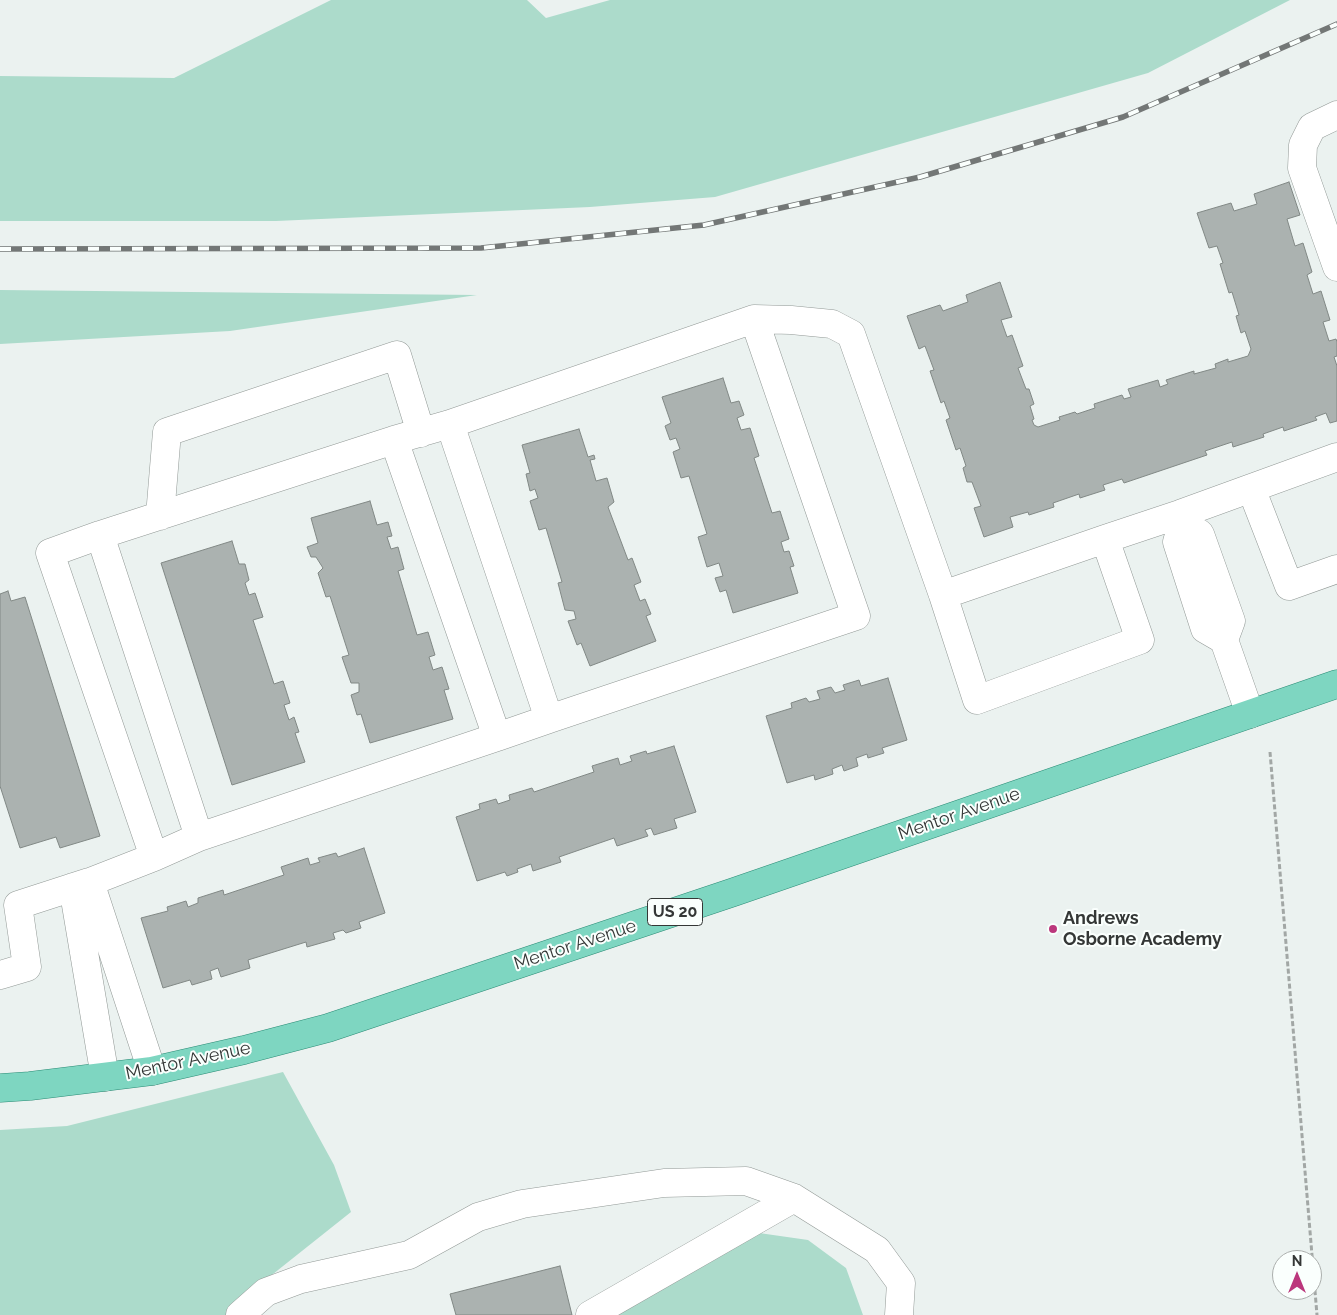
<!DOCTYPE html>
<html>
<head>
<meta charset="utf-8">
<style>
  body { margin:0 }
  #map { position:relative; width:1337px; height:1315px; overflow:hidden; background:#ebf2f0; font-family:Raleway,sans-serif }
  canvas { display:block }
  .north { position:absolute; left:1272px; top:1250px; width:50px; height:50px; box-sizing:border-box; background:#fafffd; border:1px solid #abafad; border-radius:50%; rotate:0deg; font-size:14px; font-weight:700; line-height:20px; text-align:center; color:#343736 }
  .north::after { content:''; display:block; margin:auto; width:18px; height:22px; background:#bb377c; clip-path:polygon(50% 0,100% 100%,50% 72%,0 100%) }
</style>
</head>
<body>
<div id="map">
<canvas width="1337" height="1315"></canvas>
<div class="north">N</div>
</div>
<script>
const g = document.querySelector('canvas').getContext('2d');
g.lineJoin = 'round';
function paint(path, color) { g.fillStyle = color; g.fill(path, 'evenodd'); }
const poly = rows => new Path2D(rows.map(r => 'M' + r).join(''));
function trace(path, color, width, dash) { g.strokeStyle = color; g.lineWidth = width; g.lineCap = dash ? 'butt' : 'round'; g.setLineDash(dash || []); g.stroke(path); }
function drawText(font, color, halo, rows, align = 'center') {
  g.font = font + ' Raleway,sans-serif'; g.lineWidth = 4; g.setLineDash([]); g.textBaseline = 'middle'; g.strokeStyle = halo; g.fillStyle = color; for (const [text, x, y, turn = 0] of rows) {
    g.save(); g.translate(x, y); g.rotate((+turn || 0) * Math.PI / 180); g.textAlign = isNaN(turn) ? turn : align; if (halo) g.strokeText(text, 0, 0); g.fillText(text, 0, 0); g.restore();
  }
}
paint(poly([
  [331,0,527,0,546,18,610,0,1290,0,1148,73,715,197,590,207,276,221,0,221,0,76,174,78],
  [0,290,477,295,230,331,0,344],
  [283,1072,334,1165,351,1212,268,1278,233,1315,0,1315,0,1130,67,1126],
  [752,1232,808,1240,846,1268,863,1315,604,1315]
]), '#acdbcb');
const building = poly([
  [1289,182,1300,215,1287,219,1295,246,1303,243,1312,272,1307,275,1313,294,1321,291,1330,320,1323,322,1329,341,1336,339,1337,342,1337,356,1334,357,1337,366,1337,421,1330,423,1326,413,1315,417,1317,420,1284,431,1283,427,1263,434,1264,437,1233,447,1232,442,1205,451,1207,455,1124,483,1122,479,1103,485,1105,490,1080,498,1079,494,1053,503,1054,507,1029,515,1028,512,1010,517,1013,527,984,537,974,508,981,506,972,482,967,482,963,468,966,466,960,448,956,450,946,420,950,418,944,401,941,403,930,371,934,370,925,346,919,349,907,316,940,305,943,311,968,302,966,295,1000,282,1012,317,1001,320,1007,337,1012,335,1023,366,1018,368,1026,389,1029,389,1034,404,1030,406,1034,419,1032,420,1034,425,1038,427,1060,420,1059,417,1075,412,1077,414,1095,408,1094,404,1122,395,1124,399,1131,397,1128,389,1158,380,1160,387,1168,384,1166,380,1194,371,1194,374,1216,368,1215,364,1228,359,1228,362,1248,356,1251,349,1245,331,1241,333,1236,316,1239,315,1232,292,1229,293,1220,264,1223,263,1217,246,1209,248,1197,213,1231,203,1234,211,1257,204,1254,194,1289,182],
  [723,378,731,403,739,401,744,415,737,418,741,430,750,428,759,456,754,458,772,513,780,511,789,539,781,542,784,552,789,551,794,566,790,567,798,593,733,613,726,590,720,592,715,578,723,576,719,563,707,567,698,537,707,534,689,476,681,478,673,452,680,449,676,438,670,440,665,426,671,423,662,397,723,378],
  [579,429,588,457,594,455,595,459,590,460,596,481,607,478,614,502,608,507,628,560,632,558,641,582,634,585,640,601,645,599,651,614,646,616,656,641,590,666,581,643,577,645,568,621,576,619,574,611,565,610,558,583,562,582,546,528,539,530,530,501,538,498,535,489,530,491,526,474,530,473,522,445,579,429],
  [370,501,377,525,388,522,392,536,387,537,391,549,398,547,404,569,398,571,417,635,428,632,435,655,429,657,433,670,442,667,449,689,444,690,453,719,370,743,361,714,357,715,351,695,359,692,359,683,351,683,342,657,349,655,330,596,326,597,318,573,323,568,316,557,311,557,307,547,318,543,311,518,370,501],
  [232,541,239,564,245,564,249,580,245,583,249,595,255,593,263,617,253,620,274,684,283,681,290,703,284,705,289,720,294,717,299,732,295,733,305,762,232,785,161,563,232,541],
  [8,591,11,601,25,597,100,836,60,848,56,837,20,848,0,786,0,594,8,591],
  [888,678,907,740,882,748,884,753,868,758,867,754,856,758,858,766,844,771,842,765,832,769,833,774,815,780,814,775,787,783,766,716,792,708,791,703,806,698,809,702,820,699,817,691,831,687,835,693,845,690,843,685,859,680,861,686,888,678],
  [674,746,696,812,674,819,677,828,654,835,651,828,645,830,648,836,617,846,614,838,559,857,561,862,533,871,531,864,517,869,518,872,507,876,505,872,477,881,456,817,480,809,479,804,496,799,498,804,510,800,509,795,532,788,534,792,594,772,592,766,618,758,620,765,632,761,630,756,646,751,647,754,674,746],
  [364,848,385,913,359,922,361,928,346,933,343,930,333,933,335,939,307,947,306,942,248,960,250,968,221,977,218,968,210,971,212,979,192,985,190,980,163,988,141,918,168,911,167,907,186,901,188,907,198,903,198,898,223,890,224,895,284,875,281,867,308,858,310,865,320,862,318,858,336,853,338,857,364,848],
  [560,1266,572,1315,456,1315,450,1294,560,1266]
]);
paint(building, '#abb2b0');
trace(building, '#818885', 1);
const minor = poly([
  [1337,115,1312,127,1303,145,1302,168,1337,267],
  [754,319,791,320,832,324,851,334,943,595],
  [450,424,754,319,856,616,549,719],
  [394,440,450,424,549,719,497,737],
  [1251,488,1289,586,1337,569],
  [160,516,167,432,397,355,421,433],
  [100,535,394,440,497,737,199,837],
  [1105,539,1140,640,977,700,943,595,1105,539,1180,514,1337,457],
  [1224,640,1231,621,1200,534,1183,522,1177,542,1205,629,1224,640,1250,714],
  [73,887,105,1077],
  [0,975,27,967,18,905,89,882],
  [152,1071,90,882,154,857,50,553,100,535,199,837,154,857],
  [240,1315,266,1292,301,1279,409,1255,478,1217,522,1204,664,1183,746,1181,794,1198,877,1250,901,1283,899,1315],
  [590,1315,794,1198]
]);
const major = poly([
  [0,1088,30,1086,152,1071,244,1050,328,1028,734,892,1337,684]
]);
trace(minor, '#929996', 29);
trace(major, '#2c8c76', 29);
trace(poly([
  [1270,752,1317,1315]
]), '#a2a7a5', 3, [5, 2.5]);
trace(minor, '#fff', 28);
trace(major, '#7ed6c1', 28);
const rail = poly([
  [0,249,481,248,704,225,920,177,1123,117,1337,24]
]);
trace(rail, '#737776', 5.5);
trace(rail, '#fafffd', 4, [11]);
for (const [x, y, r, color] of [
  [1053,929,5,"#bb377c"]
]) { const dot = new Path2D(); dot.arc(x, y, r, 0, 2 * Math.PI); g.fillStyle = color; g.fill(dot); trace(dot, '#fafffd', 2); }
for (const [x, y, w] of [
  [675,912,55]
]) { const box = new Path2D(); box.roundRect(x - w / 2, y - 13.5, w, 27, 4); g.fillStyle = '#fafffd'; g.fill(box); trace(box, '#343736', 1); }
drawText('bold 16px', '#343736', null, [
  ["US 20",675,912]
]);
drawText('18px', '#343736', '#fafffd', [
  ["Mentor Avenue",959,814,-19],
  ["Mentor Avenue",575,945,-18],
  ["Mentor Avenue",188,1061,-12]
]);
drawText('bold 18px', '#343736', '#fafffd', [
  ["Andrews",1063,919],
  ["Osborne Academy",1063,940]
], 'left');
</script>
</body>
</html>
